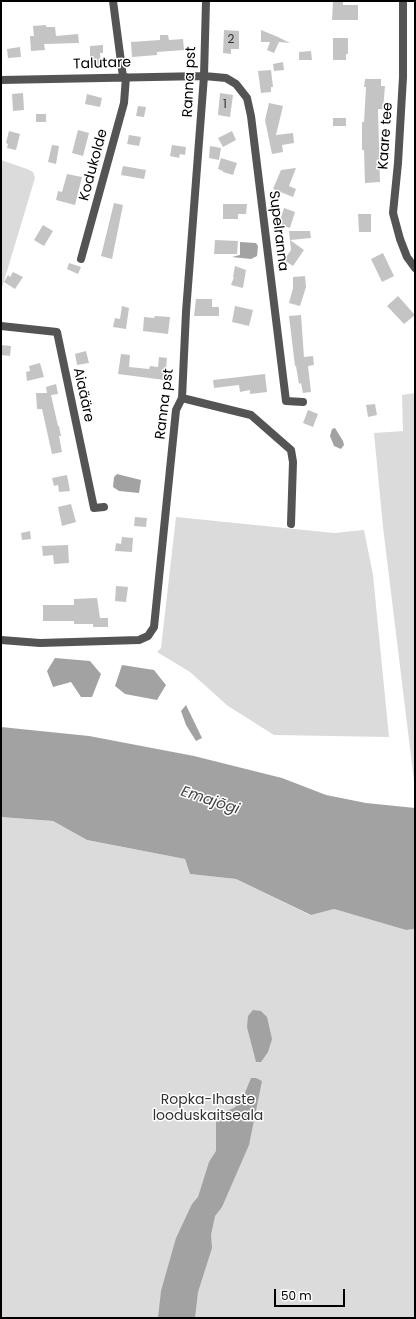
<!DOCTYPE html>
<html>
<head>
<meta charset="utf-8">
<style>
  body { margin:0 }
  #map { position:relative; width:416px; height:1319px; overflow:hidden; background:#fff; font-family:Poppins,sans-serif }
  canvas { display:block }
  .frame { position:absolute; inset:0; border:2px solid #000; pointer-events:none }
  .scale { position:absolute; left:274px; top:1289px; width:71px; height:18px; box-sizing:border-box; border:2px solid #000; border-top:0; padding-left:5px; font-size:12px; line-height:14px; white-space:nowrap; color:#000; -webkit-text-stroke:3px #fff; paint-order:stroke }
</style>
</head>
<body>
<div id="map">
<canvas width="416" height="1319"></canvas>
<div class="frame"></div>
<div class="scale">50 m</div>
</div>
<script>
const g = document.querySelector('canvas').getContext('2d');
g.lineJoin = 'round';
function paint(path, color) { g.fillStyle = color; g.fill(path, 'evenodd'); }
const poly = rows => new Path2D(rows.map(r => 'M' + r).join(''));
function trace(path, color, width, dash) { g.strokeStyle = color; g.lineWidth = width; g.lineCap = dash ? 'butt' : 'round'; g.setLineDash(dash || []); g.stroke(path); }
function drawText(font, color, halo, rows, align = 'center') {
  g.font = font + ' Poppins,sans-serif'; g.lineWidth = 3; g.setLineDash([]); g.textBaseline = 'middle'; g.strokeStyle = halo; g.fillStyle = color; for (const [text, x, y, turn = 0] of rows) {
    g.save(); g.translate(x, y); g.rotate((+turn || 0) * Math.PI / 180); g.textAlign = isNaN(turn) ? turn : align; if (halo) g.strokeText(text, 0, 0); g.fillText(text, 0, 0); g.restore();
  }
}
paint(poly([
  [1,160,27,169,33,172,35,178,1,291],
  [415,393,415,789,383,527,374,433,403,431,402,395],
  [176,517,334,533,364,530,373,575,389,737,274,735,228,706,190,672,157,652,161,648],
  [1,817,53,821,87,840,185,859,190,874,236,879,310,915,334,909,406,930,415,929,415,1318,1,1318]
]), '#dbdbdb');
paint(poly([
  [240,242,256,243,258,246,257,256,251,259,232,257,240,255],
  [335,428,343,441,344,445,341,449,334,446,330,436,332,429],
  [117,474,141,480,139,493,119,491,113,487,114,477],
  [55,658,90,661,101,674,92,697,81,697,71,682,53,687,47,671],
  [122,665,154,670,166,685,157,700,125,694,115,686],
  [186,705,202,738,196,741,186,725,181,711],
  [1,727,89,736,194,756,282,778,326,795,366,803,415,808,415,929,406,930,334,909,311,915,236,879,190,874,185,859,87,840,53,821,1,817],
  [253,1010,261,1011,267,1017,272,1039,268,1052,261,1062,256,1062,247,1027,248,1016],
  [251,1078,256,1078,262,1081,249,1145,222,1207,215,1216,211,1235,212,1248,198,1292,195,1318,158,1318,161,1291,176,1238,192,1204,198,1197,209,1162,216,1151,216,1122,226,1111,234,1108,242,1100]
]), '#a2a2a2');
paint(poly([
  [333,1,343,1,343,5,358,5,358,20,332,20],
  [46,25,46,27,55,27,56,36,78,34,79,43,44,44,45,50,31,51,30,36,34,36,33,26],
  [224,30,239,31,239,49,231,49,231,54,223,53],
  [261,30,278,37,290,43,279,42,274,53,267,50,270,42,261,42],
  [160,35,168,35,169,40,183,39,184,50,157,52,157,55,132,57,131,42,160,40],
  [333,38,348,38,348,54,346,54,346,60,333,60],
  [103,45,103,53,100,53,101,67,90,67,90,46],
  [20,47,21,57,8,58,7,49],
  [311,51,312,60,299,60,299,52],
  [283,62,284,70,274,71,273,64],
  [271,70,273,87,271,87,271,92,261,93,258,71],
  [365,79,381,79,381,86,385,86,383,109,378,109,380,182,365,183,364,150,362,150,362,122,364,122,366,87,364,87],
  [23,93,24,110,13,111,12,94],
  [220,93,233,95,230,117,218,115],
  [87,94,102,98,100,107,85,104],
  [269,103,283,106,276,135,293,133,294,143,282,145,283,152,272,154,265,120],
  [138,106,146,107,144,117,136,116],
  [36,114,46,114,46,122,36,122],
  [333,118,346,118,346,126,333,126],
  [78,130,89,133,83,156,72,153],
  [9,131,20,134,16,150,7,148,8,144,6,143],
  [232,131,236,140,223,147,218,138],
  [129,135,141,137,139,146,127,144],
  [52,145,59,146,56,164,48,162],
  [172,145,186,147,185,155,180,154,179,158,170,156],
  [210,146,221,148,219,160,209,158],
  [221,158,237,163,233,175,223,172,223,171,218,169],
  [123,166,146,170,144,179,121,175],
  [296,168,289,186,296,189,293,197,273,189,281,170],
  [67,174,82,177,75,205,56,200,58,191,62,192],
  [114,203,123,205,112,259,101,256],
  [223,204,247,204,246,214,238,214,238,219,223,219],
  [284,208,295,212,290,228,279,224],
  [358,214,371,214,371,232,359,232],
  [43,225,53,231,44,246,34,240],
  [289,231,310,231,311,238,290,240,304,250,293,266,284,260,291,250],
  [215,240,238,241,237,254,214,254],
  [383,253,394,276,382,282,371,259],
  [69,263,81,267,78,274,67,269],
  [235,266,246,270,243,288,231,285,234,277,233,277],
  [13,272,23,277,15,289,4,282,8,275,10,277],
  [305,276,306,287,300,306,289,303,293,288,293,277],
  [398,296,415,315,404,324,387,306],
  [196,299,212,299,212,307,219,307,219,316,194,316],
  [122,306,129,308,126,329,113,327,115,318,120,319],
  [235,306,253,310,249,326,232,322],
  [301,315,304,357,313,356,314,365,308,366,311,392,303,393,301,383,299,384,296,366,295,366,289,316],
  [155,316,170,317,168,334,143,331,144,317,154,318],
  [1,345,11,346,10,356,1,355],
  [86,351,89,363,77,365,75,354],
  [121,354,130,355,129,367,149,369,150,366,158,367,159,357,167,358,165,380,118,374],
  [40,363,44,377,27,381,26,372,30,371,29,366],
  [265,374,267,392,250,394,250,390,240,392,239,385,214,388,213,380],
  [56,384,58,394,51,395,58,426,59,426,61,436,59,436,62,452,52,454,42,409,37,409,36,393,47,393,46,387],
  [375,404,377,415,368,417,366,405],
  [308,410,318,414,313,427,303,423],
  [67,475,70,491,59,492,58,485,54,486,52,478],
  [71,504,76,522,62,526,58,507],
  [135,517,147,518,146,527,134,526],
  [30,531,31,539,22,540,21,533],
  [122,537,133,538,132,552,115,551,116,543,121,544],
  [68,545,69,563,54,564,53,555,43,556,42,546],
  [116,586,128,587,126,602,115,601],
  [97,598,100,618,108,618,108,627,93,627,93,624,74,624,74,621,43,621,43,605,74,605,74,599]
]), '#c4c4c4');
trace(poly([
  [113,1,123,77],
  [403,1,403,77,398,163,393,213,400,239,407,257,415,268],
  [1,80,204,76,226,78,236,84,247,98,251,116,286,401,303,402],
  [81,259,124,103,126,77],
  [1,326,57,332,94,508,104,507],
  [182,398,251,415,291,450,293,462,291,524],
  [1,640,40,643,139,640,148,636,154,627,176,410,182,398,186,312,204,76,206,1]
]), '#545454', 8);
drawText('12px', '#313131', null, [
  ["2",231,40],
  ["1",225,105]
]);
drawText('14px', '#000', '#fff', [
  ["Talutare",102,64,-2],
  ["Ranna pst",190,82,-87],
  ["Kaare tee",386,136,-86],
  ["Kodukolde",94,165,-75],
  ["Supelranna",278,231,83],
  ["Aiaääre",83,395,78],
  ["Ranna pst",165,404,-83]
]);
drawText('14px', '#323232', '#fff', [
  ["Ropka-Ihaste",208,1100],
  ["looduskaitseala",208,1116]
]);
drawText('italic 15px', '#434343', '#fff', [
  ["Emajõgi",210,801,18]
]);
</script>
</body>
</html>
